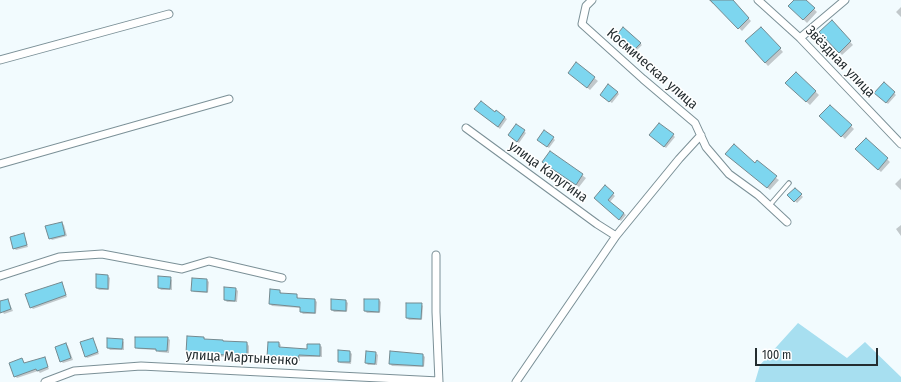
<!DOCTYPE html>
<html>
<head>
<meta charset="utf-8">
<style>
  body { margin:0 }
  #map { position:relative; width:901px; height:382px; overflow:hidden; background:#f2fbfe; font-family:"Fira Sans Condensed",sans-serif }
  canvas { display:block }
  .scale { position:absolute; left:755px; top:348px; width:123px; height:18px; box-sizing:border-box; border:2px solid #242d30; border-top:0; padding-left:5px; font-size:12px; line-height:14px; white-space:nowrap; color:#242d30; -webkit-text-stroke:3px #fff; paint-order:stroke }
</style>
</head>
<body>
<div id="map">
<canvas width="901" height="382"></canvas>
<div class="scale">100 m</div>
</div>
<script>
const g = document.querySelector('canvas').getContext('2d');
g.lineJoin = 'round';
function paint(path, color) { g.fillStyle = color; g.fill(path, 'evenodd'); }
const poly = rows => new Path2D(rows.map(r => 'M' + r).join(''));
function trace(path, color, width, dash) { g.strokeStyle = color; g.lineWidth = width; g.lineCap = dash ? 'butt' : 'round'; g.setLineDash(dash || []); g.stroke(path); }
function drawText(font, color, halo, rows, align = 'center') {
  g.font = font + ' "Fira Sans Condensed",sans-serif'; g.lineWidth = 3; g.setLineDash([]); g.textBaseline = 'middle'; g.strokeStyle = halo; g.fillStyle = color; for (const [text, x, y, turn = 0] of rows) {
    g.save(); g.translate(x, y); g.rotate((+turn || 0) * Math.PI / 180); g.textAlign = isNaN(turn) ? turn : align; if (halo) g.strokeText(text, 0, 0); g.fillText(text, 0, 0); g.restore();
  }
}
paint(poly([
  [798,323,847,358,865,342,901,377,901,382,755,382,760,365]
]), '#a7dff0');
paint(poly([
  [709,0,731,0,751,21,742,31,714,3,713,4],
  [795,0,805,0,817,12,807,23,790,6],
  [901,7,901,17,896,12],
  [832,22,853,45,842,55,821,32],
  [761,28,783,52,768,66,746,41],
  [624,29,642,45,637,50,631,44,629,47,617,36],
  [577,64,598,81,590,90,573,76],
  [796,73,819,95,810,105,786,83],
  [884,83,896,95,888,104,876,92],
  [617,92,619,94,612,103,603,97],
  [830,106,854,129,845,139,821,116],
  [478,111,495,113,496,112,507,119,500,129],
  [517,125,526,133,519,143,511,137],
  [673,135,675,137,666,148,653,137],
  [553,138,555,140,549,148,540,141],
  [866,139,890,162,881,172,856,149],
  [550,153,586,178,579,187,544,162],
  [729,157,755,164,779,180,770,190],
  [901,178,901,190,895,184],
  [605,187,615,196,610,202,626,215,621,221,598,199],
  [795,189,803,197,797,203,789,195],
  [62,223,64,225,67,236,52,240,50,238],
  [901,225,901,236,896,229],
  [23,235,25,237,28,247,16,250,14,248],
  [108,276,110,278,109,290,99,290,97,288],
  [170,278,172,280,172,290,161,290,159,288],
  [207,280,209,282,208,293,194,292,192,290],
  [61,283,63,285,67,297,33,309,31,307],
  [236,289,238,291,237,302,227,302,225,300],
  [280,291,282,294,297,295,298,299,315,300,317,302,316,314,303,314,301,312,301,308,272,306,270,304],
  [8,300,13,311,4,314,0,307,0,302],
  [379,300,381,302,380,313,367,313,365,311],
  [346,301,348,303,347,312,334,312,332,310],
  [421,304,423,306,422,320,409,320,407,318],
  [168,338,170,340,169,353,159,352,157,350,138,349,136,347],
  [204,338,206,340,223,341,224,342,247,343,249,346,249,358,189,355,187,353],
  [92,339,94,341,99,354,87,358,85,356],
  [122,340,124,342,124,350,110,350,108,348],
  [279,343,281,345,280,348,308,350,320,345,322,347,322,357,300,357,300,361,270,359,268,357],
  [66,344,68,346,73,360,63,363,61,361],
  [350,352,352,354,351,364,340,363,339,361],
  [376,353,378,355,377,365,368,365,366,363],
  [423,355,425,357,424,367,392,366,390,364],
  [44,358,49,369,40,373,38,371,17,378,15,376,22,359,25,364]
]), '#0003');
const building = poly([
  [710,0,733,0,749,18,738,29,710,0],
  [794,0,806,0,815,8,803,20,788,6,794,0],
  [832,20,851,41,839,53,819,32,832,20],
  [623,27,641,43,635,49,629,43,626,46,616,36,623,27],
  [761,27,781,48,765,63,745,41,761,27],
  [576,62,595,77,587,88,568,73,576,62],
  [796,72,816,91,806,102,785,83,796,72],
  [884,82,895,92,886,103,874,93,884,82],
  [608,84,618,92,609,102,600,95,608,84],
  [481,101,495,112,496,110,505,117,498,127,474,109,481,101],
  [830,105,852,125,841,137,819,116,830,105],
  [659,123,674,134,664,147,649,135,659,123],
  [516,124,525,130,517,142,508,135,516,124],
  [544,130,554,137,547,147,537,140,544,130],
  [866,138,888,158,878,170,855,149,866,138],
  [734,144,755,163,757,160,777,176,767,188,725,154,734,144],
  [550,151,583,174,576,185,542,162,550,151],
  [605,185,614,193,608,200,624,213,619,220,594,198,605,185],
  [795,188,802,194,794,202,787,195,795,188],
  [62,222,65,235,49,239,45,226,62,222],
  [24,233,27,245,13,249,10,237,24,233],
  [96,274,108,275,108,289,96,288,96,274],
  [158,276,171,277,170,289,158,288,158,276],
  [192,278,207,279,207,292,191,291,192,278],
  [62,282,66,295,30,308,25,294,62,282],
  [224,287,236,288,235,301,224,300,224,287],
  [270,289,280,290,280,293,297,294,297,298,315,299,315,313,300,312,300,307,269,304,270,289],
  [8,299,11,309,0,313,0,301,8,299],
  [331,299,346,300,346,311,331,310,331,299],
  [364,299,379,299,379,312,364,311,364,299],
  [406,303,422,303,421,319,406,318,406,303],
  [187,336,204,337,204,339,223,340,223,341,247,342,247,356,186,353,187,336],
  [135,337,168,337,167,351,156,351,156,349,135,348,135,337],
  [93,338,98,352,85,357,80,342,93,338],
  [107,338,123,339,122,349,107,348,107,338],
  [268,342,279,342,279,347,307,349,307,344,320,344,320,356,299,355,298,359,267,357,268,342],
  [66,343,71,358,60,362,55,347,66,343],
  [338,350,350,351,350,362,338,362,338,350],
  [366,351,376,352,375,364,365,363,366,351],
  [390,351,423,354,423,366,389,364,390,351],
  [45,357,48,367,37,371,36,369,14,377,9,363,22,358,24,363,45,357]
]);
paint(building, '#7dd6ef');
trace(building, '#758a90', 1);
const lane = poly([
  [769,206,789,183]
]);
const street = poly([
  [592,0,586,6,582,24,643,79,695,123,706,147,729,174,758,195,787,222],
  [758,0,800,38,901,144],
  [800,38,845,0],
  [0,60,169,14],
  [466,128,597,224,616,236],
  [0,164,229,99],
  [436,255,436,312,439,382],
  [0,276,59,257,102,254,182,269,209,261,282,278],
  [45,382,74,371,141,366,439,381],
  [516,382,616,236,679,159,701,135]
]);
trace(lane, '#7b9097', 5.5);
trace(street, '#7b9097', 9);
trace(lane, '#fff', 3.5);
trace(street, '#fff', 7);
drawText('14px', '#242d30', '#fff', [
  ["Звёздная улица",840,62,46],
  ["Космическая улица",652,69,41],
  ["улица Калугина",548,172,36],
  ["улица Мартыненко",242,358,3]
]);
</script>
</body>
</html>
